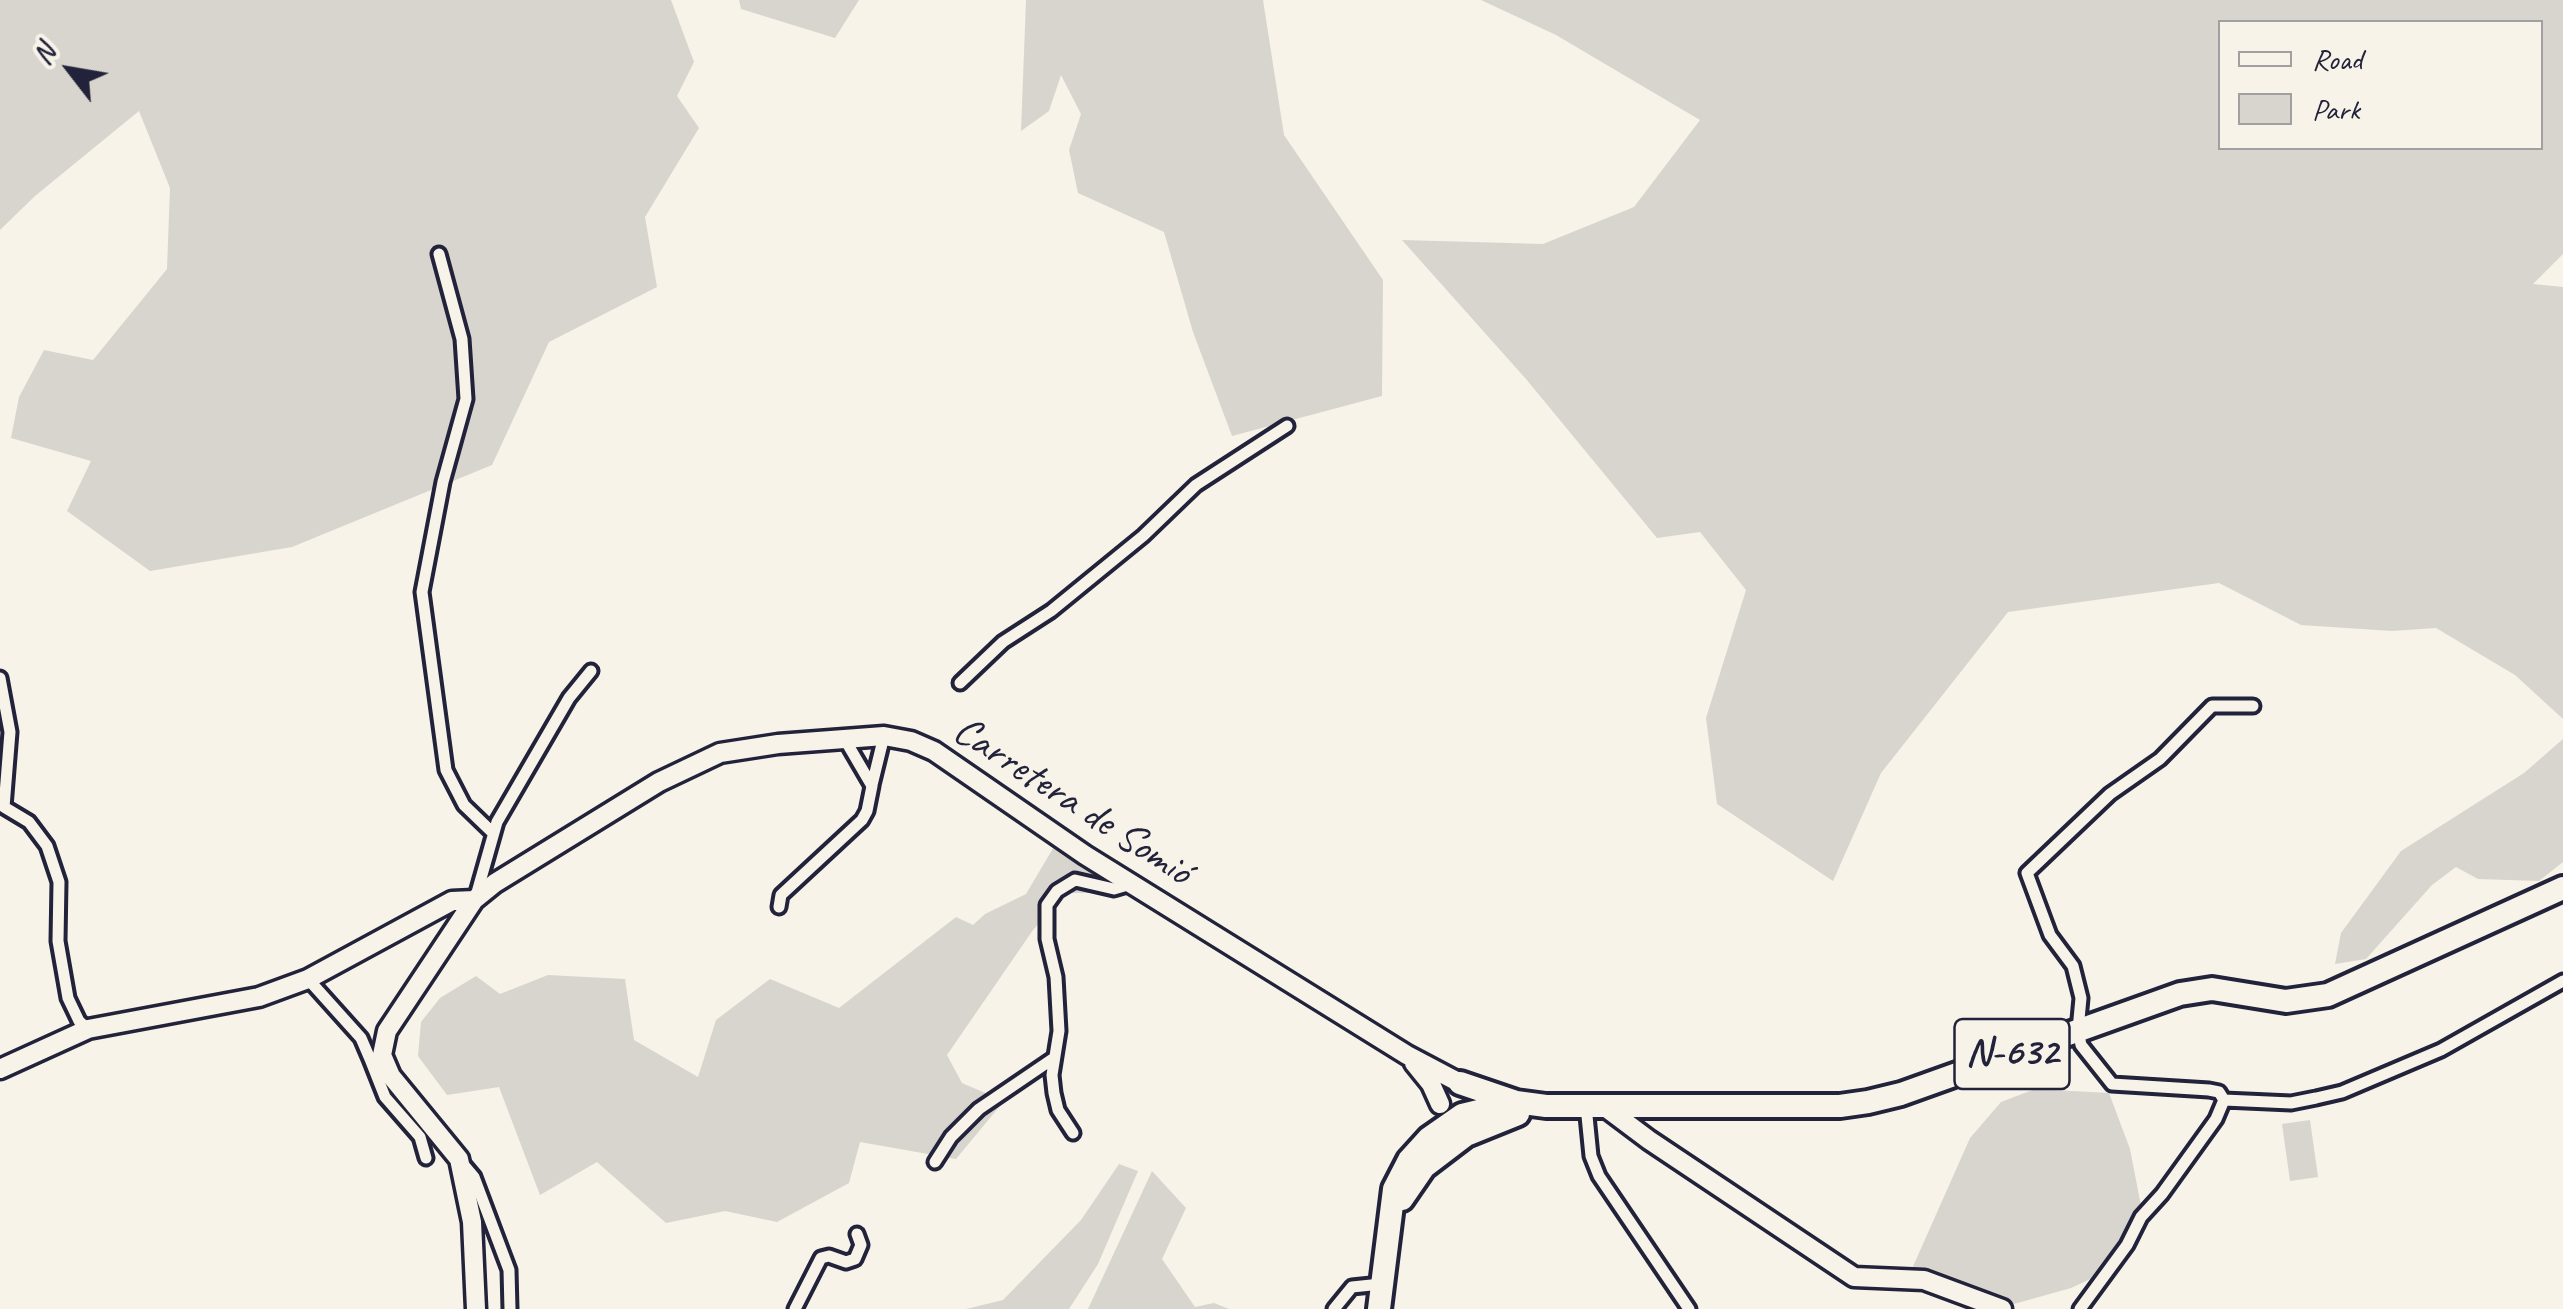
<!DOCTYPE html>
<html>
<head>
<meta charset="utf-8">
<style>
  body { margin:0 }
  #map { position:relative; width:2563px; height:1309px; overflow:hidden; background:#f7f3e8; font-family:Caveat,sans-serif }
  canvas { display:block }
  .legend { position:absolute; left:2218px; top:20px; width:325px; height:130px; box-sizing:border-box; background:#f7f3e8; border:2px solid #a29fa3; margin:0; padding:12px 18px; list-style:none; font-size:30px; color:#22223b }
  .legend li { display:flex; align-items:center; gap:20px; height:50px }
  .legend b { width:50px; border:2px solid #a29fa3 }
  .north { position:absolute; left:20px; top:20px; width:100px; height:100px; -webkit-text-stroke:8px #f7f3e8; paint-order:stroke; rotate:301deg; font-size:28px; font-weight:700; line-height:40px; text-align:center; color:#22223b }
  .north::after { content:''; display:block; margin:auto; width:35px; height:45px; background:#22223b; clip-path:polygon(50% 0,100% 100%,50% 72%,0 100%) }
</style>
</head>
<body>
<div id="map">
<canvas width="2563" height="1309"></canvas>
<ul class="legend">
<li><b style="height:12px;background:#f7f3e8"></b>Road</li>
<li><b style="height:28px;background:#d8d5cf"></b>Park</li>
</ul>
<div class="north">N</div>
</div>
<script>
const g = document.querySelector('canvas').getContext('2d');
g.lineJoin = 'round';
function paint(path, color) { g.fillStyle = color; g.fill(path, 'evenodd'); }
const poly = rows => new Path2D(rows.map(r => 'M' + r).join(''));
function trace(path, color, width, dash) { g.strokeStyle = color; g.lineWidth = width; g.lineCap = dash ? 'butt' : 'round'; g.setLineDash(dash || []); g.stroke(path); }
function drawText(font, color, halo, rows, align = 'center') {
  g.font = font + ' Caveat,sans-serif'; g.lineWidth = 10; g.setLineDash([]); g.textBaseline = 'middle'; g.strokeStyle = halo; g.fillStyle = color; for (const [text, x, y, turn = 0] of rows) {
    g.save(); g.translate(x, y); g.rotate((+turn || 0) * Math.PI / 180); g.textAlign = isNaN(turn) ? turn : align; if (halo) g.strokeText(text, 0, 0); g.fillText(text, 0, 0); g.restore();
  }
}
paint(poly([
  [0,0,671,0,694,62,677,96,699,128,645,217,657,287,549,342,492,465,292,547,150,571,67,511,91,461,11,438,19,397,44,350,93,360,167,269,170,188,139,111,35,196,0,230],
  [739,0,859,0,835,38,741,9],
  [1026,0,1263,0,1284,135,1383,280,1382,396,1232,436,1193,332,1164,232,1078,193,1069,150,1081,114,1061,75,1049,111,1021,131],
  [1481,0,2563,0,2563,254,2533,284,2563,287,2563,719,2515,675,2436,628,2392,631,2301,625,2219,583,2008,612,1881,773,1833,881,1717,804,1706,718,1746,590,1700,532,1657,538,1526,379,1402,240,1543,244,1634,207,1700,120,1556,35],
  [2220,22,2540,22,2540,148,2220,148],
  [2563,739,2563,862,2539,881,2478,879,2456,867,2432,885,2366,959,2335,964,2341,933,2401,851,2524,773],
  [1055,845,1111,882,1089,893,1066,893,1033,930,947,1055,962,1083,1004,1101,956,1159,860,1142,849,1183,777,1222,725,1211,666,1223,597,1162,540,1195,499,1087,447,1095,418,1056,421,1022,440,998,476,976,500,994,548,975,625,979,634,1040,698,1077,716,1020,770,979,839,1008,956,917,973,925,985,914,1026,894],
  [2035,1089,2109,1093,2130,1149,2141,1206,2130,1230,2099,1275,2071,1288,2014,1304,1940,1275,1911,1271,1970,1138,2001,1102],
  [2310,1120,2318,1177,2290,1181,2282,1124],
  [1119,1164,1138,1171,1098,1264,1069,1309,966,1309,1003,1300,1081,1220],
  [1152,1171,1186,1208,1162,1259,1195,1307,1214,1303,1229,1309,1088,1309]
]), '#d8d5cf');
const street = poly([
  [439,254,462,339,466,399,443,482,422,592,446,770,464,805,493,833],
  [0,678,10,732,4,807,29,822,47,846,59,882,58,941,68,998,79,1021,88,1029],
  [960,683,1003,642,1051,611,1143,536,1196,485,1287,426],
  [2253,706,2212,706,2160,759,2110,794,2027,873,2050,935,2073,966,2081,998,2078,1030,2081,1045,2112,1084,2209,1090,2219,1092,2224,1100,2291,1103,2316,1098,2342,1092,2441,1050,2563,981],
  [872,785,884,736],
  [476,896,497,822,569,698,591,671],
  [779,907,781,895,862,820,867,811,872,786,844,738],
  [308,979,361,1038,370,1059,373,1058],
  [370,1059,385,1097,420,1137,426,1158],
  [1586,1106,1591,1156,1599,1176,1689,1309],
  [1073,1133,1058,1110,1054,1093,1052,1075,1059,1031,1056,977,1047,939,1047,905,1057,891,1075,880,1114,889,1131,884],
  [935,1162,951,1137,979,1109,1054,1058],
  [463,1164,474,1177,509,1270,510,1309],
  [795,1309,821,1258,829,1256,846,1262,855,1259,861,1245,857,1234],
  [1334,1309,1352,1287,1381,1284],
  [2080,1309,2127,1245,2141,1217,2162,1194,2216,1119,2224,1100]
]);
const secondary = poly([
  [1414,1063,1431,1084,1440,1104],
  [0,1069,88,1029,259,997,308,979,452,901,474,900],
  [1605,1107,1649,1140,1854,1277,1924,1280,2002,1309],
  [476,1309,472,1222,459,1159,391,1076,382,1055,387,1031,474,900,495,883,659,782,720,753,778,744,884,736,911,741,934,751,1085,855,1407,1055,1460,1083]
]);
const highway = poly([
  [1460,1083,1516,1102,1546,1106,1840,1106,1868,1102,1901,1094,2180,994,2212,989,2286,1001,2328,995,2563,888],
  [1402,1199,1424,1167,1466,1135,1518,1114],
  [1379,1309,1394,1189,1409,1160,1429,1138,1462,1115,1512,1103]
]);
trace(street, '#22223b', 19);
trace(secondary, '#22223b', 25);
trace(highway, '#22223b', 30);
trace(street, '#f7f3e8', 11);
trace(secondary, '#f7f3e8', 18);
trace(highway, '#f7f3e8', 22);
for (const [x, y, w] of [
  [2012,1054,115]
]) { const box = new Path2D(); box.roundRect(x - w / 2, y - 35, w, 70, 8); g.fillStyle = '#f7f3e8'; g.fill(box); trace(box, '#22223b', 2.5); }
drawText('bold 40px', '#22223b', null, [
  ["N-632",2012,1054]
]);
drawText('42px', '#22223b', '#f7f3e8', [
  ["Carretera de Somió",1072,802,33]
]);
</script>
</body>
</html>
